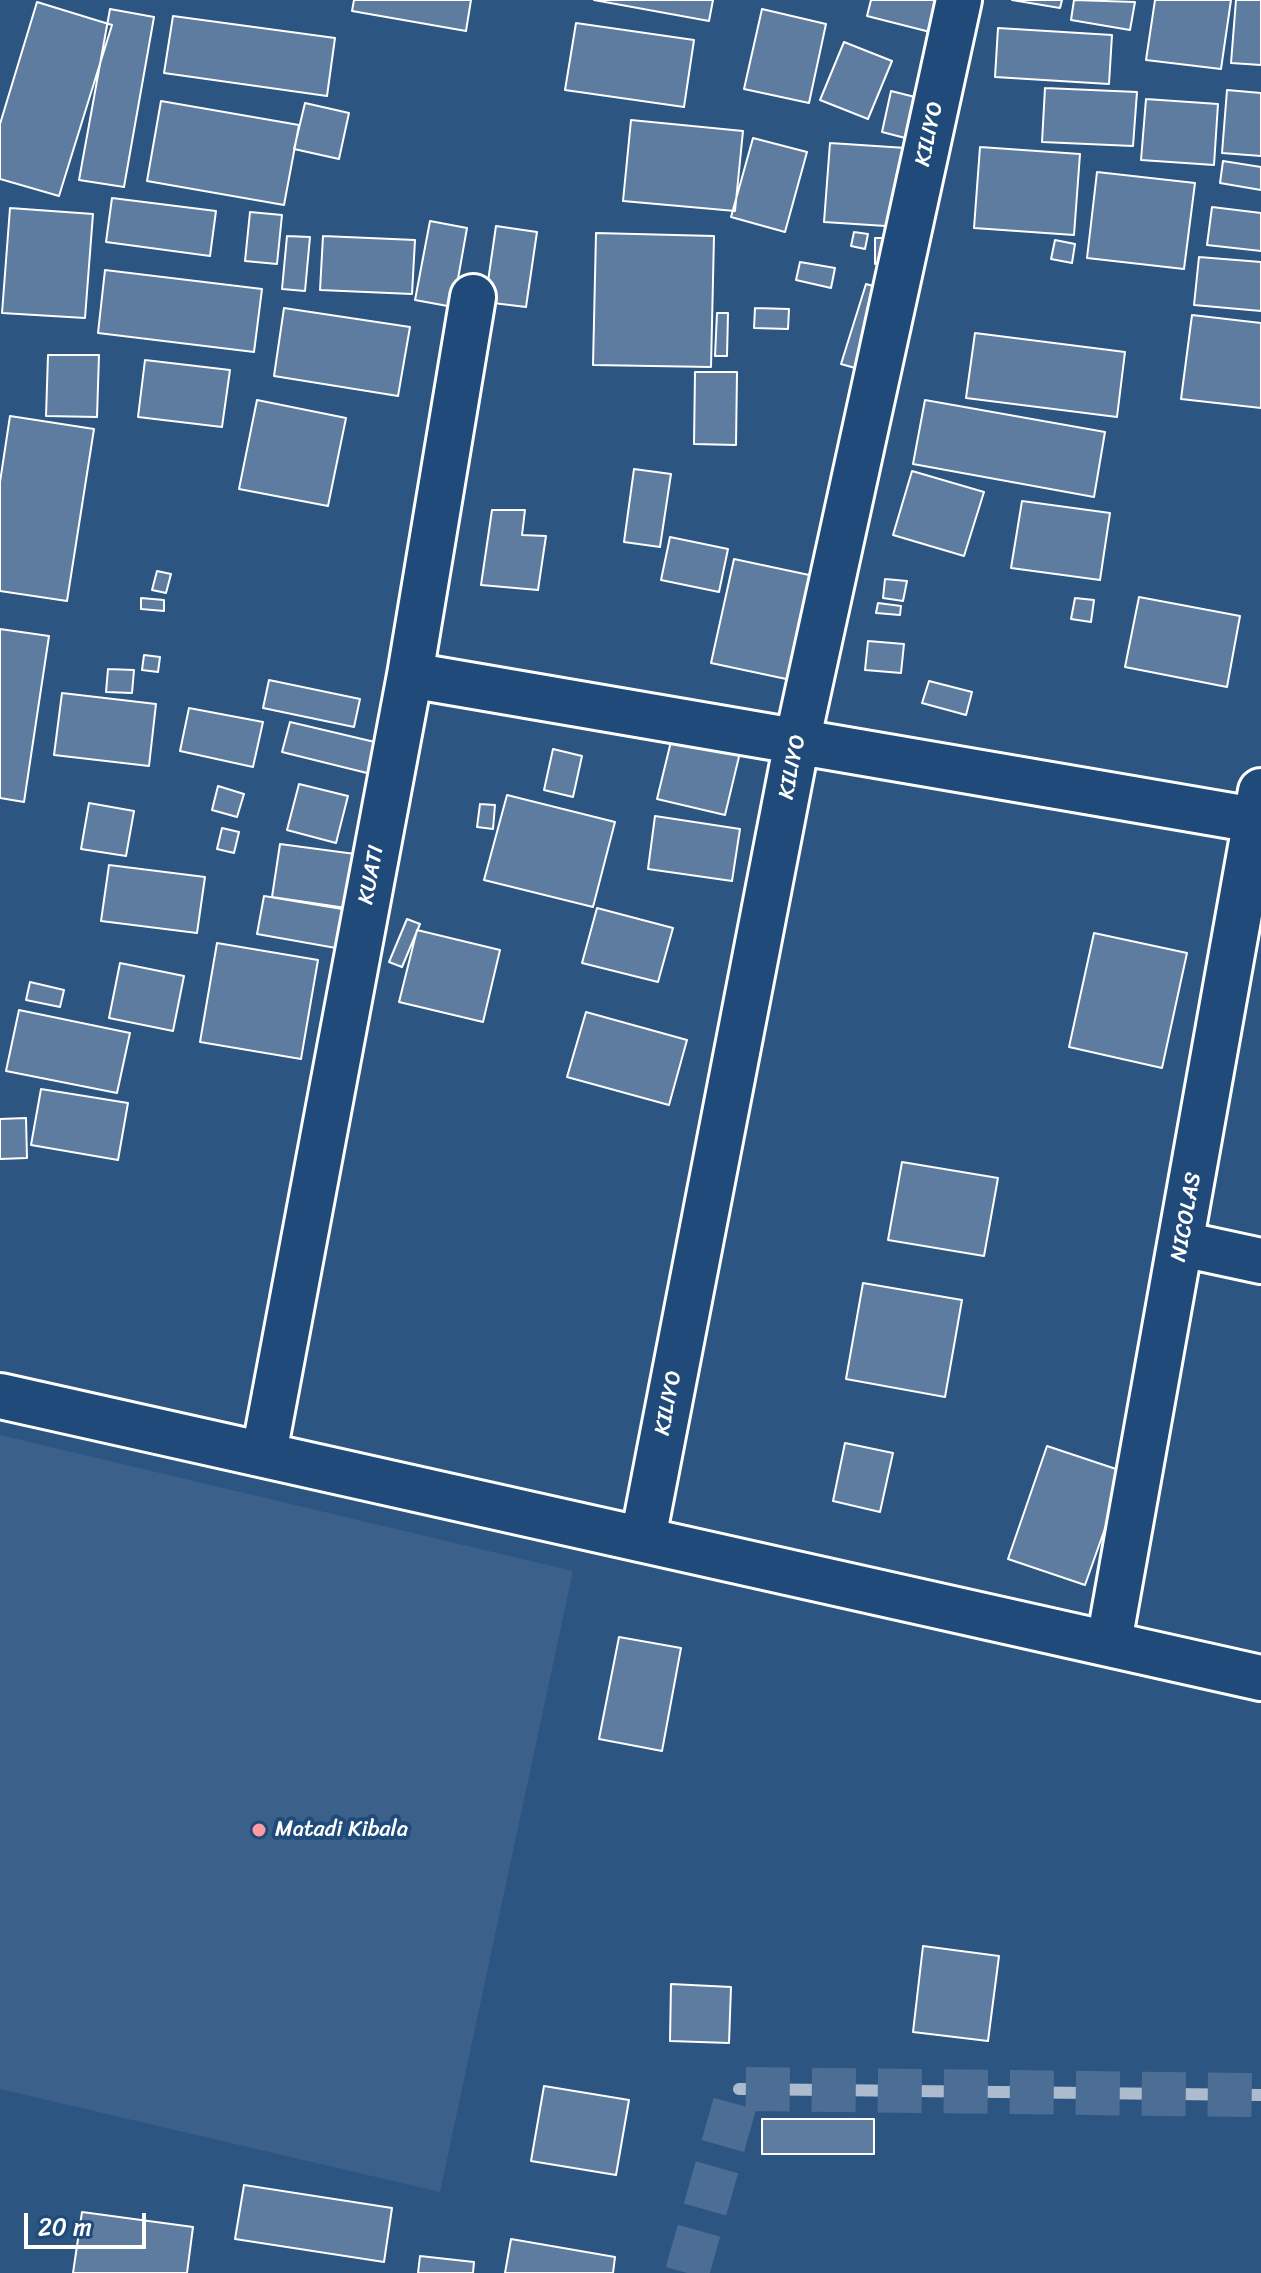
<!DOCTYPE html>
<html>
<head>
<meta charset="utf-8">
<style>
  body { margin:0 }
  #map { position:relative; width:1261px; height:2273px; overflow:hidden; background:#2c5582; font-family:Sriracha,sans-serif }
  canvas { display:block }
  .scale { position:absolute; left:24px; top:2213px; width:122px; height:36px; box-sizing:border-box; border:4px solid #fff; border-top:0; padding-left:10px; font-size:24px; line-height:28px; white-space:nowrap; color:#fff; -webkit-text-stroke:6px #1f4a7a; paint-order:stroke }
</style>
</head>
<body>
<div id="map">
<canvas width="1261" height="2273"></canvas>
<div class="scale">20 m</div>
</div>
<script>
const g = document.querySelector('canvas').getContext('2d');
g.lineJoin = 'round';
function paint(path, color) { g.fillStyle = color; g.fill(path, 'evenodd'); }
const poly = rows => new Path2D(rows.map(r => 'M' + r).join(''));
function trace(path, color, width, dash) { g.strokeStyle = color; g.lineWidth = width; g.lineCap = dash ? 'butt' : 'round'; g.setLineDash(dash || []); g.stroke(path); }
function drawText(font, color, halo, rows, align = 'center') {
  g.font = font + ' Sriracha,sans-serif'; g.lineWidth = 8; g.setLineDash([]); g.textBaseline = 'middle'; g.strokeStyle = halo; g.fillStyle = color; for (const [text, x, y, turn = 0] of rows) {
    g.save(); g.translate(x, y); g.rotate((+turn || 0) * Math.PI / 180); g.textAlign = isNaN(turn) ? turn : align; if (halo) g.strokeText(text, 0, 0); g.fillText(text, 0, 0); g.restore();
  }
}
paint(poly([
  [0,1435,573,1571,440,2192,0,2089]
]), '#3b618b');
trace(poly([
  [739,2089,1261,2095]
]), '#acbcce', 12);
const building = poly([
  [354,0,471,0,466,31,352,11,354,0],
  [594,0,713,0,709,21,594,0],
  [871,0,947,0,938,34,867,16,871,0],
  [1012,0,1062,0,1060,8,1012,0],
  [1074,0,1135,2,1130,30,1071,20,1074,0],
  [1155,0,1231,0,1221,69,1146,60,1155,0],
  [1236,0,1261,0,1261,65,1231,63,1236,0],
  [37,2,112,25,59,196,0,179,0,124,37,2],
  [110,9,154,17,124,187,79,180,110,9],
  [762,9,826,24,809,103,744,89,762,9],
  [173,16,335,38,327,96,164,73,173,16],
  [576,23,694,40,684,107,565,90,576,23],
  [998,28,1112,35,1109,84,995,77,998,28],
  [844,42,892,61,868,119,820,100,844,42],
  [1045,88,1137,92,1133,146,1042,142,1045,88],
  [1227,90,1261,93,1261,156,1222,153,1227,90],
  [891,91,927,100,917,141,882,132,891,91],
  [1146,99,1218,104,1214,165,1141,160,1146,99],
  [161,101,299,125,284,205,147,181,161,101],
  [305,103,349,113,339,159,294,149,305,103],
  [631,120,743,131,735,211,623,201,631,120],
  [753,138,807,152,785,232,731,217,753,138],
  [830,143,906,148,901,227,824,222,830,143],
  [980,147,1080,154,1074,235,974,228,980,147],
  [1223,161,1261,167,1261,190,1220,183,1223,161],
  [1097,172,1195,183,1184,269,1087,258,1097,172],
  [112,198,216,211,210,256,106,242,112,198],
  [1212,207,1261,213,1261,251,1207,245,1212,207],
  [10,208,93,214,85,318,2,313,10,208],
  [250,212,282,215,277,264,245,261,250,212],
  [430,221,467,228,453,307,415,300,430,221],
  [496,226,537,232,526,307,485,302,496,226],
  [854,232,868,234,865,249,851,246,854,232],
  [596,233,714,236,711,367,593,365,596,233],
  [287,236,310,237,305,291,282,289,287,236],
  [323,236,415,240,412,294,320,290,323,236],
  [875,238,899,238,898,265,875,264,875,238],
  [1055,240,1075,244,1072,263,1051,259,1055,240],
  [1199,257,1261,262,1261,311,1194,305,1199,257],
  [800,262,835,268,831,288,796,280,800,262],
  [105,270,262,289,254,352,98,333,105,270],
  [866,284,887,290,862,370,841,364,866,284],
  [284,308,410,327,398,396,274,376,284,308],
  [755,308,789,309,788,329,754,328,755,308],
  [717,313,728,313,727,356,715,356,717,313],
  [1192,315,1261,323,1261,408,1181,399,1192,315],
  [975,333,1125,352,1117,417,966,398,975,333],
  [48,355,99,355,97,417,46,416,48,355],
  [145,360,230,370,222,427,138,417,145,360],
  [695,372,737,372,736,445,694,444,695,372],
  [257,400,346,418,328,506,239,489,257,400],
  [925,400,1105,432,1094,497,913,464,925,400],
  [10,416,94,429,67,601,0,591,0,482,10,416],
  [634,469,671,474,660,547,624,542,634,469],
  [912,471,984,492,964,556,893,535,912,471],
  [1022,501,1110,513,1100,580,1011,568,1022,501],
  [492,510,525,510,522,535,546,536,538,590,481,585,492,510],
  [670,537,728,549,719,592,661,580,670,537],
  [734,559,828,579,805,683,711,663,734,559],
  [157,571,171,574,166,593,152,590,157,571],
  [885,579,907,581,903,601,883,598,885,579],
  [1139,597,1240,616,1227,687,1125,667,1139,597],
  [141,598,164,600,164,611,141,609,141,598],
  [1075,598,1094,600,1091,622,1071,619,1075,598],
  [878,603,901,606,900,615,876,613,878,603],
  [0,629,49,636,24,802,0,798,0,629],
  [868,641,904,644,901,673,865,670,868,641],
  [144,655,160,657,158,672,142,670,144,655],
  [108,669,134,670,132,693,106,692,108,669],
  [269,680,360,699,354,727,263,708,269,680],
  [929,681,972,692,966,715,922,703,929,681],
  [62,693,156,704,149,766,54,755,62,693],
  [189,708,263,722,253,767,180,751,189,708],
  [290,722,379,743,371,774,282,752,290,722],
  [675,725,743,740,725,815,657,799,675,725],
  [553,749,582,756,573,797,544,790,553,749],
  [299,784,348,796,336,843,287,830,299,784],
  [218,786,244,794,237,817,212,810,218,786],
  [507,795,615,822,593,907,484,880,507,795],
  [89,803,134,811,126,856,81,849,89,803],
  [480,804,495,805,493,829,477,827,480,804],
  [655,816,740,829,732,881,648,869,655,816],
  [222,828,239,832,234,853,217,849,222,828],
  [280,844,355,854,346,908,272,897,280,844],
  [109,865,205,877,197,933,101,921,109,865],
  [264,896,354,911,347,950,257,934,264,896],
  [597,908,673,928,658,982,582,963,597,908],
  [407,919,420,924,402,967,389,962,407,919],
  [417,930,500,950,483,1022,399,1002,417,930],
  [1094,933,1187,953,1162,1068,1069,1047,1094,933],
  [217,943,318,960,301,1059,200,1042,217,943],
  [120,963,184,976,173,1031,109,1018,120,963],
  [30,982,64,990,60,1007,26,1000,30,982],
  [19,1010,130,1033,117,1093,6,1071,19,1010],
  [586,1012,687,1040,669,1105,567,1077,586,1012],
  [41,1089,128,1103,118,1160,31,1145,41,1089],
  [26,1118,27,1158,0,1159,0,1119,26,1118],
  [902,1162,998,1178,984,1256,888,1240,902,1162],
  [863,1283,962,1300,945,1397,846,1379,863,1283],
  [845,1443,893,1453,880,1512,833,1501,845,1443],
  [1047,1446,1125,1472,1085,1585,1008,1559,1047,1446],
  [619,1637,681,1648,662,1751,599,1739,619,1637],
  [923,1946,999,1956,988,2041,913,2032,923,1946],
  [671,1984,731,1987,729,2043,670,2041,671,1984],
  [544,2086,629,2100,616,2175,531,2161,544,2086],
  [762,2119,874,2119,874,2154,762,2154,762,2119],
  [244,2185,392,2208,384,2262,235,2239,244,2185],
  [82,2212,193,2227,187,2273,73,2273,82,2212],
  [511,2239,615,2257,613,2273,505,2273,511,2239],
  [420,2256,474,2262,473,2273,418,2273,420,2256]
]);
paint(building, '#5e7c9f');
trace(building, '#fff', 2);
trace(poly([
  [687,2273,739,2089,1261,2095]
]), '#4c6e95', 44, [44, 22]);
const minor = poly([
  [410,675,1261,821],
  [1182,1244,1261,1261],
  [0,1396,1261,1678],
  [264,1453,410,675,473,297],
  [643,1538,797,742,959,0],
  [1109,1642,1261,791]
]);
trace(minor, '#fff', 50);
trace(minor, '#1f4a7a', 44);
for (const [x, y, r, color] of [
  [259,1830,8,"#ff9aa2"]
]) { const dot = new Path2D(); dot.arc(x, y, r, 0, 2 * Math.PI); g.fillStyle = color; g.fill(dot); trace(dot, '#1f4a7a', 3); }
drawText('22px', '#fff', '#1f4a7a', [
  ["KILIYO",930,134,-78],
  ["KILIYO",793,767,-79],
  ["KUATI",372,875,-79],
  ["NICOLAS",1187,1217,-80],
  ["KILIYO",669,1403,-79]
]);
drawText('22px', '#fff', '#1f4a7a', [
  ["Matadi Kibala",275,1830]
], 'left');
</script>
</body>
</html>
